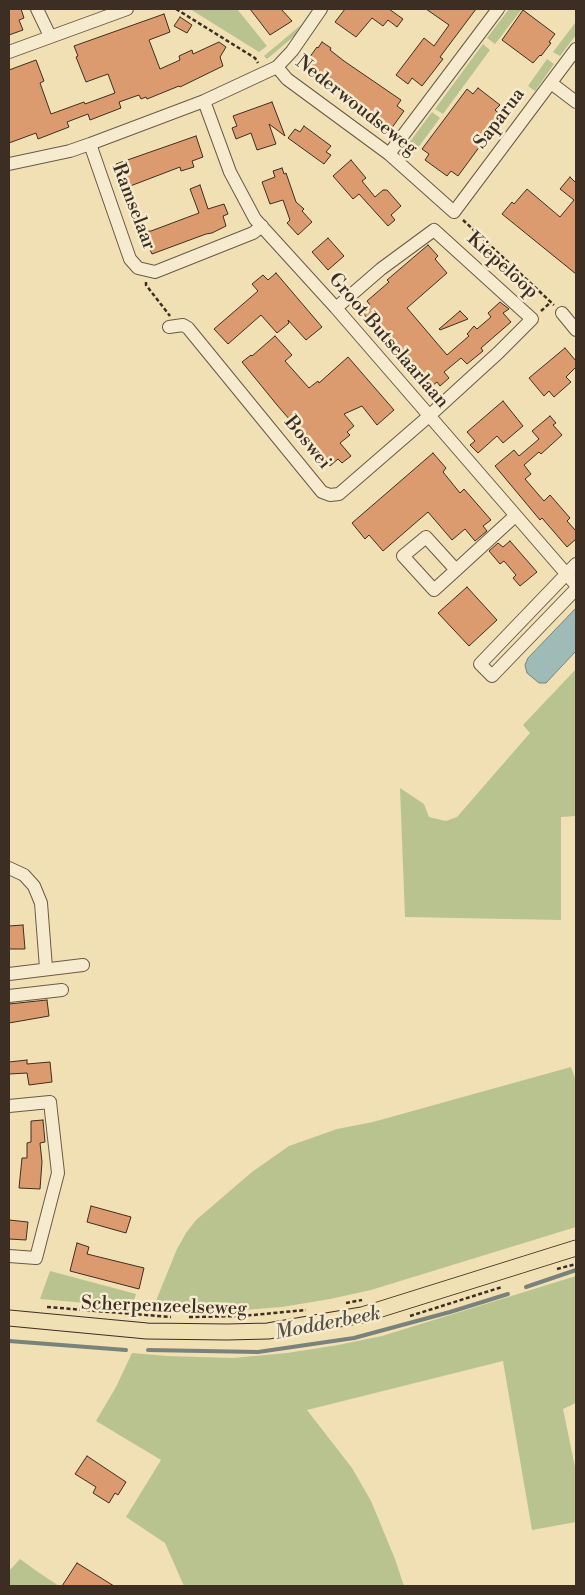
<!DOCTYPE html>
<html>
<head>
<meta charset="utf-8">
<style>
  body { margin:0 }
  #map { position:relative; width:585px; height:1595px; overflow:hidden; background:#f1e0b4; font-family:"Libre Bodoni",serif }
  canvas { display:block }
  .frame { position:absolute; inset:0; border:10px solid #3d2e24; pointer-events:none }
</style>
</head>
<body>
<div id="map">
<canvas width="585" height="1595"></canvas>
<div class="frame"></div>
</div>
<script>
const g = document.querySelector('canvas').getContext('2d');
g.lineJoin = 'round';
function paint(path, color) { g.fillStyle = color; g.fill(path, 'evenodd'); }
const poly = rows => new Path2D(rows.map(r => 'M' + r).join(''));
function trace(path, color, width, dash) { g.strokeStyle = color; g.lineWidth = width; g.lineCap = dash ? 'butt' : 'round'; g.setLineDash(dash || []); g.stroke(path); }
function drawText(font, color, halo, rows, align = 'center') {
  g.font = font + ' "Libre Bodoni",serif'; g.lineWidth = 5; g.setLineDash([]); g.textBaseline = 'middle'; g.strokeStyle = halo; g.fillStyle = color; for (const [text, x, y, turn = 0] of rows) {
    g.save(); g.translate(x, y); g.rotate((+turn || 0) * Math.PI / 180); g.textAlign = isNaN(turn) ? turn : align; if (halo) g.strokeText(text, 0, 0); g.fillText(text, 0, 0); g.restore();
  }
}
paint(poly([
  [190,9,237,9,267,46,259,52],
  [509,9,522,9,495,44,487,38],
  [311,11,314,12,304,28,267,59,264,56,301,25],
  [575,23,576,24,576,35,560,56,553,52],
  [483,44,490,50,443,114,435,109],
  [547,59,554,64,535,91,528,86],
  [432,112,440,118,414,153,406,147],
  [576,669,576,816,561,817,561,920,405,917,400,788,424,804,429,817,446,821,457,817,530,733,523,725],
  [571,1067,576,1081,576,1227,371,1290,330,1299,282,1307,232,1311,153,1308,177,1249,186,1233,196,1220,252,1172,289,1146,337,1129,373,1122],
  [50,1271,136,1294,132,1307,40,1299],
  [576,1276,576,1403,563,1409,576,1472,576,1522,532,1530,503,1361,307,1410,352,1468,371,1501,395,1559,404,1586,184,1586,165,1543,126,1517,161,1460,96,1421,116,1387,132,1353,167,1356,233,1358,287,1353,338,1345,382,1336],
  [20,1559,35,1570,59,1586,9,1586,9,1571]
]), '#b8c38f');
const water = poly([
  [576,608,576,651,546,683,539,683,527,673,525,665,528,658,576,608]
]);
paint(water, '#9ebbb7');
trace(water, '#77837c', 1);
trace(poly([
  [526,1287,576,1270],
  [9,1341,126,1350],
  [148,1350,258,1352,354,1338,450,1312,508,1294]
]), '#77837c', 4);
const building = poly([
  [9,9,21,9,24,18,19,20,23,30,9,35,9,9],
  [250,9,281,9,292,21,270,35,250,9],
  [345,9,389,9,403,19,397,27,388,20,383,26,372,18,356,37,335,22,345,9],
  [426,9,476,9,440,57,443,59,422,86,412,78,408,84,396,75,424,38,434,46,449,25,426,9],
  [523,10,555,34,549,42,551,43,541,56,540,55,533,63,502,40,523,10],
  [164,14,170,32,149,40,160,69,180,60,179,56,192,50,193,54,219,42,226,47,220,57,223,66,180,87,179,86,147,99,146,97,141,99,139,95,119,102,121,108,90,120,88,114,67,122,69,127,38,139,36,133,9,143,9,70,36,60,44,81,40,83,51,114,84,102,85,104,115,93,108,74,86,82,76,57,78,56,74,46,164,14],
  [180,17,192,25,187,33,174,26,180,17],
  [322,42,331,48,330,50,344,61,401,100,397,106,404,111,391,129,304,65,317,47,318,48,322,42],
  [478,88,500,105,495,110,502,116,458,176,451,171,447,176,425,160,429,154,422,149,467,89,473,94,478,88],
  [272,102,285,136,269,124,276,144,257,150,251,133,236,139,232,128,237,126,233,116,272,102],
  [304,126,331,146,326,152,331,155,324,164,288,138,295,129,300,132,304,126],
  [196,136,203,157,192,161,194,167,181,171,180,167,125,188,116,164,196,136],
  [351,160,366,178,362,181,375,197,383,190,387,190,401,206,391,215,395,220,388,226,359,194,353,199,333,176,351,160],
  [282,168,284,174,286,173,296,202,304,209,302,211,312,222,298,235,287,223,290,220,283,200,270,204,262,182,275,177,273,171,282,168],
  [570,177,576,183,576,274,502,214,512,202,514,204,527,189,560,217,574,200,560,189,570,177],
  [200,185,208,209,224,204,228,214,223,216,226,226,212,233,206,234,152,254,142,232,151,231,199,213,190,189,200,185],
  [328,238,344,256,328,270,312,252,328,238],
  [428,245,438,256,435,259,447,273,407,308,447,355,469,336,467,334,474,326,477,329,491,317,488,313,500,302,509,309,503,313,511,322,481,348,483,351,467,364,461,358,444,372,449,378,440,386,437,382,428,389,362,312,370,305,367,301,389,282,387,280,428,245],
  [276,273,322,327,306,340,288,320,289,323,277,333,261,315,228,344,214,329,258,291,252,284,263,275,268,280,276,273],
  [460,311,468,319,440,330,439,329,460,311],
  [275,336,292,355,285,361,309,388,318,381,319,383,348,357,394,410,377,425,362,406,344,414,354,426,347,432,350,435,340,443,351,456,342,463,338,459,330,466,277,405,242,362,251,355,252,356,275,336],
  [565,348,576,361,576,367,566,377,571,382,554,397,549,391,544,396,529,378,565,348],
  [503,401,523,426,503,443,497,436,478,453,470,445,475,441,467,432,503,401],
  [550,416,556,423,553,425,562,435,541,454,539,452,524,465,531,474,525,479,544,501,550,495,570,518,567,521,576,531,576,539,567,547,542,518,540,520,495,466,514,450,519,456,539,439,532,431,550,416],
  [433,453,446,468,443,472,460,493,464,489,491,520,483,526,487,531,475,541,465,529,452,540,428,512,383,551,369,535,365,539,352,523,433,453],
  [510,541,537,572,520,586,513,578,516,575,504,561,500,564,489,551,498,543,503,547,510,541],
  [467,587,497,620,469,646,438,613,467,587],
  [23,925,25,949,9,949,9,926,23,925],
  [47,1000,49,1016,9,1023,9,1004,47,1000],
  [27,1060,27,1064,50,1062,52,1082,29,1085,27,1073,9,1074,9,1062,27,1060],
  [43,1120,45,1142,40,1143,42,1162,40,1189,19,1188,22,1158,27,1158,27,1143,31,1142,31,1121,43,1120],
  [91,1206,131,1217,126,1233,87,1222,91,1206],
  [9,1220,28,1222,26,1240,9,1239,9,1220],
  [77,1243,89,1247,87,1254,144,1268,139,1289,70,1271,77,1243],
  [87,1456,126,1482,118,1495,115,1493,109,1503,93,1493,96,1487,75,1474,87,1456],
  [77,1563,114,1586,62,1586,77,1563]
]);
paint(building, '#db9b6e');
trace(building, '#3d2e24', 1);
const minor = poly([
  [37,9,50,36],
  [9,52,127,9],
  [277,67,287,79,389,154,454,212,576,49],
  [551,83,576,102],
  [204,101,230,172,255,219,336,308,576,585],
  [90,144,130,259,138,268,155,272,253,233,262,226],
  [389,154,498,9],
  [9,164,70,151,90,144,204,101,277,67,292,51,321,9],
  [562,313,576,330],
  [169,327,183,325,188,328,322,492,330,495,339,494,429,416,498,353,532,319,434,230,381,269,336,308],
  [576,564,480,664,492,676,576,589],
  [456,570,426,537,403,556,434,590,456,570,515,516],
  [9,868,24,875,34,886,41,903,46,968],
  [9,974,83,965],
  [9,996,62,990],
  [9,1106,50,1102,58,1173,36,1258,9,1256]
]);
const major = poly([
  [9,1318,147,1331,227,1332,268,1331,362,1315,576,1248]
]);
trace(minor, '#6a5a48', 14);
trace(major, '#3d2e24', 17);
trace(poly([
  [176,9,255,58,258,63],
  [463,220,554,305],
  [146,282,146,285,170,316],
  [541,311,551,302],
  [557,1269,576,1264],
  [346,1303,362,1300],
  [47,1307,171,1317],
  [410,1316,502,1287],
  [189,1317,242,1316,306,1310]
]), '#3d2e24', 2.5, [4, 2.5]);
trace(minor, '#f6ebce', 12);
trace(major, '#f1e0b4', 15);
drawText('19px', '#3d2e24', '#f6ebce', [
  ["Nederwoudseweg",356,106,38],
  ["Saparua",500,119,-53],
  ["Ramselaar",133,207,69],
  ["Kiepeloop",502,266,42],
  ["Groot Butselaarlaan",388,341,49],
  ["Boswei",307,443,51],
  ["Scherpenzeelseweg",164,1307,2]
]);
drawText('italic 20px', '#555149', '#f6ebce', [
  ["Modderbeek",328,1324,-11]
]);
</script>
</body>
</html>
